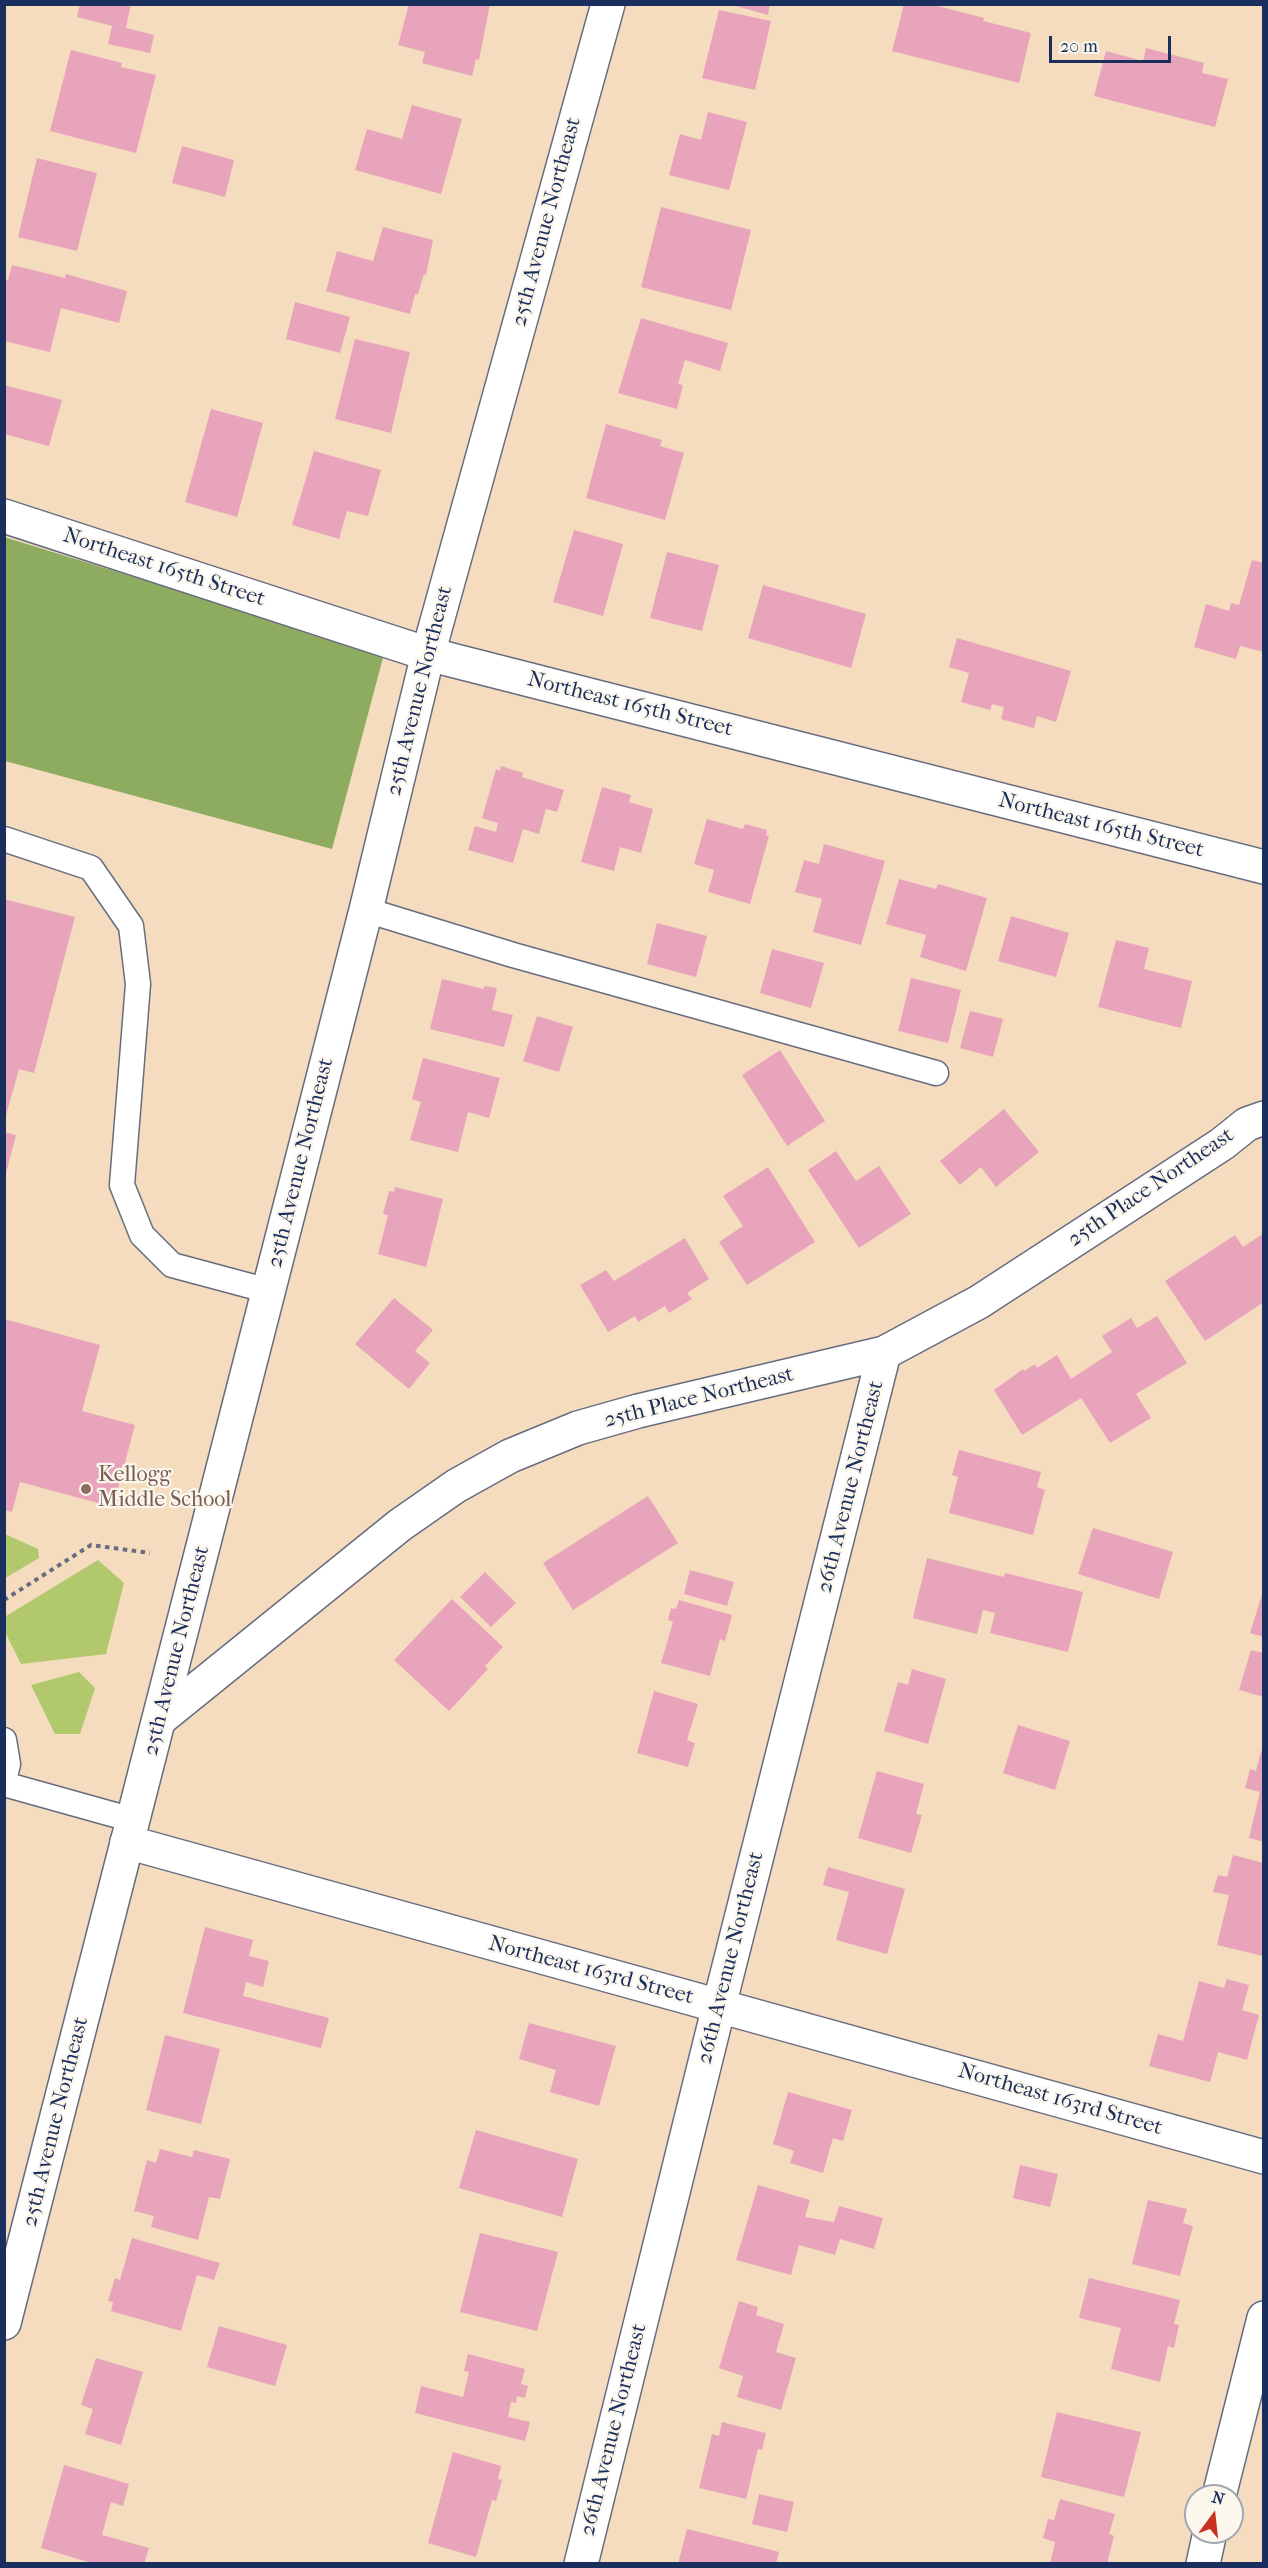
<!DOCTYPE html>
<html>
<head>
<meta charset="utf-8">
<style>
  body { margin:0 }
  #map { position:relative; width:1268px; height:2568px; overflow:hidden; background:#f5dcbf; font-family:"IM FELL French Canon",serif }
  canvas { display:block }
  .frame { position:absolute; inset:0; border:6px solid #1b2f5e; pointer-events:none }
  .north { position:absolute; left:1184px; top:2484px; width:60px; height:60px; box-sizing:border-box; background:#fbf7ec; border:2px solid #a1a7b3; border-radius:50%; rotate:15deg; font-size:16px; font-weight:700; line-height:24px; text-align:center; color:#1b2f5e }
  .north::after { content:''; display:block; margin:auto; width:21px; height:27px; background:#c8321e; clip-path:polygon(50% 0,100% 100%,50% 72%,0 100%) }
  .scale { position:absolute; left:1049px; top:36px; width:122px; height:27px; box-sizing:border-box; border:3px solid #1b2f5e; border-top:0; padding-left:8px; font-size:18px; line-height:21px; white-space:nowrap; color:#1b2f5e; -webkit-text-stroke:4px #fbf7ec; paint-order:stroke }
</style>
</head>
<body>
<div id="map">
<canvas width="1268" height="2568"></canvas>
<div class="frame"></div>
<div class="north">N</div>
<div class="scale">20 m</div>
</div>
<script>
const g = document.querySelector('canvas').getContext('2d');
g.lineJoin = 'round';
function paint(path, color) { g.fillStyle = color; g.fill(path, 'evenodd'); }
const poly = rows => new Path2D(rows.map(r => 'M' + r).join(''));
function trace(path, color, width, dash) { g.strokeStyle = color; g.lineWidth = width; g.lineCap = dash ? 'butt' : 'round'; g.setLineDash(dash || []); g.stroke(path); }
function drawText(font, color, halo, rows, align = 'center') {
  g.font = font + ' "IM FELL French Canon",serif'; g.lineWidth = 4.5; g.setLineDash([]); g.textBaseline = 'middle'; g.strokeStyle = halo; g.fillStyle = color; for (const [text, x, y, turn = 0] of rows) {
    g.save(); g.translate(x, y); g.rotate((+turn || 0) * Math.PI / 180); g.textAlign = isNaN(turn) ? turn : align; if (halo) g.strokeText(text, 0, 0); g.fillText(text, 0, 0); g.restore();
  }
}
paint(poly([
  [5,1534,38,1549,39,1558,7,1577,5,1577],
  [98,1560,124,1583,106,1654,21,1664,5,1632,6,1616],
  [79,1672,95,1688,80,1734,55,1734,31,1685]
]), '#b2c86c');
paint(poly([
  [4,537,384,654,332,849,5,761]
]), '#8dac60');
paint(poly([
  [80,4,131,4,126,28,154,35,150,53,108,44,112,26,77,17],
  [409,4,490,4,479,60,476,59,472,76,422,63,425,52,398,45],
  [729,4,770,4,768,15],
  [904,4,930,4,984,18,983,21,1031,33,1019,83,892,51],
  [719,10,771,21,755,90,702,78],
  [1146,48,1204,63,1202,73,1228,79,1215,127,1094,96,1106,51,1143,61],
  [71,50,122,63,121,67,156,75,136,153,50,131],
  [412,105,462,119,441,194,355,170,367,129,402,139],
  [708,112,747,122,729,190,669,175,680,134,701,140],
  [182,146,234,160,225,197,172,183],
  [37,158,97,173,77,251,18,237],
  [661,207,751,230,731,310,641,287],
  [383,227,433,240,426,275,424,274,418,294,415,294,410,314,326,291,337,251,373,261],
  [12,265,65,278,66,274,127,291,119,323,61,308,50,352,4,341,4,279,8,280],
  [295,302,350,317,340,353,286,339],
  [641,318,728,343,720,371,685,360,678,384,683,385,677,409,618,393],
  [355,339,410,352,391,433,335,419],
  [4,385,62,400,49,446,4,434],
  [211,409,263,423,237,517,185,502],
  [606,424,662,440,660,446,684,453,665,520,586,498],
  [314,451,381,470,368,516,347,511,339,539,292,525],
  [574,530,623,544,603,616,553,602],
  [667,552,719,565,702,631,650,618],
  [1252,560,1264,563,1264,652,1240,646,1236,659,1194,647,1206,604,1229,611,1231,603,1239,605],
  [763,585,866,614,851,668,748,638],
  [957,638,1071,671,1056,722,1037,716,1034,728,1001,719,1004,707,992,704,990,710,961,702,969,673,949,667],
  [501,766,523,773,522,777,564,790,557,812,546,809,539,834,523,829,513,863,468,850,475,826,496,832,498,823,482,818,496,769,500,771],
  [602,787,631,795,629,802,653,809,641,853,620,847,614,871,581,862],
  [707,819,743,829,745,824,767,830,766,835,769,836,750,904,708,892,714,870,694,864],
  [824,844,885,861,861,945,813,932,822,899,795,892,804,860,819,864],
  [899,879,936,889,938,884,987,898,966,971,920,957,926,935,886,924],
  [4,899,75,917,34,1073,19,1069,5,1119],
  [1011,916,1069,933,1056,977,998,961],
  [657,923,707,936,696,977,647,964],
  [1116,940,1149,948,1144,969,1192,981,1181,1028,1098,1007],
  [772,949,824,963,811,1008,760,993],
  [911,978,961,990,948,1043,898,1031],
  [442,979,484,989,484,986,497,988,492,1010,513,1015,504,1047,430,1029],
  [970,1011,1003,1019,993,1057,960,1048],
  [537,1016,573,1027,559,1072,523,1061],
  [780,1050,825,1121,787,1146,742,1075],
  [423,1058,500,1078,489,1118,468,1112,458,1152,410,1140,421,1102,412,1099],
  [1004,1109,1039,1152,996,1187,981,1167,960,1185,940,1161],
  [4,1132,16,1135,5,1177,4,1177],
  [836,1151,856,1181,879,1166,911,1214,859,1248,808,1170],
  [768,1167,815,1242,747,1285,719,1242,743,1226,723,1196],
  [395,1187,443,1199,426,1267,378,1254,388,1215,383,1214,389,1191,394,1192],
  [1264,1233,1264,1302,1205,1341,1165,1281,1235,1235,1243,1247],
  [685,1238,709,1279,687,1293,692,1299,669,1313,665,1306,638,1322,635,1316,608,1332,580,1285,606,1270,614,1281],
  [394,1298,433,1330,415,1351,430,1363,409,1389,355,1344],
  [1157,1316,1187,1363,1136,1394,1151,1418,1110,1443,1081,1398,1022,1435,994,1390,1023,1369,1024,1371,1035,1364,1037,1368,1057,1355,1071,1379,1112,1352,1102,1336,1131,1318,1137,1328],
  [4,1319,100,1345,82,1411,135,1425,113,1507,20,1482,12,1512,4,1510],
  [959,1450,1041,1472,1037,1487,1045,1490,1033,1535,949,1513,958,1477,952,1475],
  [648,1496,678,1543,573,1610,543,1563],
  [1093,1528,1173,1552,1159,1599,1078,1574],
  [927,1558,1004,1577,1005,1573,1083,1592,1068,1652,990,1633,995,1613,983,1610,977,1634,913,1618],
  [690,1570,734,1582,727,1606,684,1594],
  [485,1572,516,1603,491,1627,460,1597],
  [1264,1588,1264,1637,1250,1633],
  [452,1599,503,1647,485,1666,488,1669,449,1711,394,1660],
  [679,1600,732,1615,725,1641,720,1639,710,1676,661,1663,673,1622,668,1620,671,1608,676,1609],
  [1251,1650,1264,1653,1264,1697,1239,1690],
  [912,1669,946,1679,928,1744,884,1731,898,1682,908,1685],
  [654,1691,698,1704,687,1740,695,1743,688,1767,637,1753],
  [1018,1725,1070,1741,1055,1790,1003,1773],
  [1261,1751,1264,1751,1264,1842,1249,1838,1260,1792,1245,1788,1250,1769,1256,1771],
  [877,1771,924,1784,916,1814,922,1815,911,1853,858,1838],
  [1233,1855,1264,1863,1263,1956,1217,1945,1229,1895,1213,1892,1218,1875,1227,1877],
  [828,1867,905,1889,887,1954,836,1940,849,1892,823,1885],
  [205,1927,253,1940,249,1956,269,1961,263,1987,246,1982,243,1996,329,2018,321,2048,183,2013],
  [1227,1979,1249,1985,1242,2010,1259,2015,1247,2060,1218,2052,1210,2082,1149,2066,1158,2034,1183,2041,1199,1981,1224,1988],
  [529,2023,616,2046,599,2106,550,2092,556,2070,519,2059],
  [165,2035,220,2049,201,2124,146,2110],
  [788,2092,852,2110,843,2141,833,2138,823,2173,790,2163,794,2151,773,2144],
  [476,2130,578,2159,562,2217,459,2188],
  [160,2149,192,2157,194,2150,230,2159,220,2199,209,2197,198,2240,151,2227,154,2216,134,2211,147,2160,156,2163],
  [1020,2165,1058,2174,1050,2207,1013,2198],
  [758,2185,810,2200,805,2217,834,2222,839,2206,883,2218,874,2249,840,2239,835,2255,799,2245,791,2275,736,2260],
  [1148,2200,1187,2209,1183,2223,1193,2226,1180,2276,1132,2264],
  [480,2233,558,2252,537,2331,460,2312],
  [132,2238,220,2263,214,2280,197,2275,181,2331,111,2311,113,2302,108,2301,115,2278,120,2280],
  [1089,2278,1180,2300,1174,2324,1179,2325,1174,2348,1168,2346,1160,2382,1111,2369,1121,2328,1079,2318],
  [739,2301,758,2307,756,2315,784,2324,776,2352,796,2358,781,2410,737,2397,743,2376,719,2368],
  [219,2326,287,2345,275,2386,207,2367],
  [468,2354,525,2369,521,2384,528,2386,525,2398,517,2396,516,2403,511,2402,508,2417,530,2422,525,2441,415,2413,421,2386,463,2397,469,2372,464,2371],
  [96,2358,143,2372,121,2445,85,2434,93,2409,81,2405],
  [1057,2412,1141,2432,1124,2497,1041,2477],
  [722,2422,766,2433,762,2450,758,2449,746,2499,699,2488,712,2434,719,2436],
  [453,2452,501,2466,498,2479,502,2480,496,2501,492,2500,476,2557,428,2543],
  [64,2465,129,2484,123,2506,111,2502,102,2535,149,2548,144,2564,95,2564,41,2548],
  [759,2494,794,2502,787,2532,752,2524],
  [1060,2499,1115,2514,1109,2534,1114,2536,1107,2564,1050,2564,1055,2542,1043,2538,1048,2519,1054,2520],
  [687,2529,779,2552,776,2564,678,2564]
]), '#e7a4bb');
const lane = poly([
  [4,839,91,868,131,926,138,984,122,1185,142,1235,172,1265,269,1291],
  [366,910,513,955,936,1073],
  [4,1740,8,1764,4,1780],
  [4,1784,133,1820]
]);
const street = poly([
  [4,516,428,654,1264,867],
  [160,1719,400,1525,456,1486,510,1456,578,1428,638,1411,884,1353,979,1302,1222,1144,1247,1124,1264,1118],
  [127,1842,1264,2157],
  [1219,2496,1264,2318],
  [581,2564,719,2006,884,1353],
  [1203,2564,1210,2532]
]);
const secondary = poly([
  [4,2323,366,910,428,654,608,4]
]);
trace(lane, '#676c80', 27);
trace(street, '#676c80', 36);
trace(secondary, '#676c80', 36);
trace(poly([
  [4,1600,91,1545,150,1553]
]), '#676c80', 4, [4.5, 4.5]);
trace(lane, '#fff', 24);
trace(street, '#fff', 33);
trace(secondary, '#fff', 33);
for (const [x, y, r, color] of [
  [86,1489,6,"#8d6e63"]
]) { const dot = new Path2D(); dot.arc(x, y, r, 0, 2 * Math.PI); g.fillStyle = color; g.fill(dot); trace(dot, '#fbf7ec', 2); }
drawText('22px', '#1b2f5e', '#fbf7ec', [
  ["25th Avenue Northeast",547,222,-75],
  ["Northeast 165th Street",164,568,18],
  ["25th Avenue Northeast",420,691,-76],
  ["Northeast 165th Street",630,705,14],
  ["Northeast 165th Street",1101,826,14],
  ["25th Avenue Northeast",301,1163,-76],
  ["25th Place Northeast",1151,1188,-34],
  ["25th Place Northeast",699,1398,-14],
  ["26th Avenue Northeast",851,1487,-76],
  ["25th Avenue Northeast",177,1651,-76],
  ["26th Avenue Northeast",731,1958,-76],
  ["Northeast 163rd Street",591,1971,15],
  ["Northeast 163rd Street",1060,2100,16],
  ["25th Avenue Northeast",56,2122,-76],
  ["26th Avenue Northeast",614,2430,-76]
]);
drawText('22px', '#785e54', '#fbf7ec', [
  ["Kellogg",98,1476],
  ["Middle School",98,1501]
], 'left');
</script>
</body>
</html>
